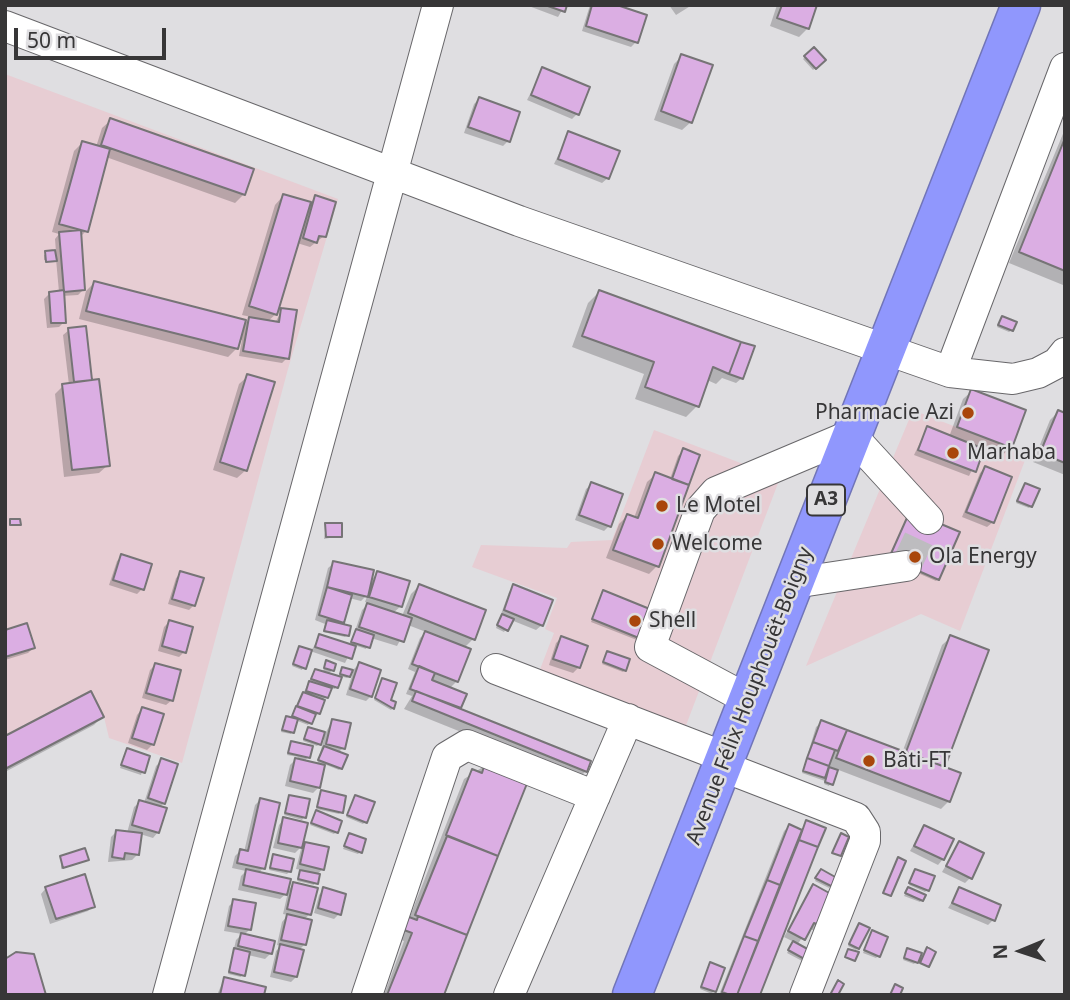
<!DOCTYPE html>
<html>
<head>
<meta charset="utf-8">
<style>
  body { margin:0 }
  #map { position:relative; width:1070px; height:1000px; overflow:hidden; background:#dfdee1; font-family:"Noto Sans",sans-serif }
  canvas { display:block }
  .frame { position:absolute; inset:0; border:7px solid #373637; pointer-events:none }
  .north { position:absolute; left:986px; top:916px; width:70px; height:70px; -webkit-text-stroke:5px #dfdee1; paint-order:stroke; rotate:268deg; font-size:19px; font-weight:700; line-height:28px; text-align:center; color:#373637 }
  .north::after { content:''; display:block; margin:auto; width:24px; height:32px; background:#373637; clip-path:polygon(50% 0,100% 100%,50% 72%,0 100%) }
  .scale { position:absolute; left:14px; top:28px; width:152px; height:32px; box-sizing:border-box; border:4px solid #373637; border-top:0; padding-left:9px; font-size:21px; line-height:24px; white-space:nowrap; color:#373637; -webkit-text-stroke:5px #dfdee1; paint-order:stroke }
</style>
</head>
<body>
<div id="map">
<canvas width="1070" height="1000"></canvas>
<div class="frame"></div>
<div class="north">N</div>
<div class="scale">50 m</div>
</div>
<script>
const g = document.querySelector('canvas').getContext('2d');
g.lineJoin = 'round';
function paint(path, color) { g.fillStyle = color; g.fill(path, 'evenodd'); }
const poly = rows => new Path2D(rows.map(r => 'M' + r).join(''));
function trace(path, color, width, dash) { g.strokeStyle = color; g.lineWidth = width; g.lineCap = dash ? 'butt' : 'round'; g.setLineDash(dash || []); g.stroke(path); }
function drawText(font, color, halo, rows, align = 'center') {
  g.font = font + ' "Noto Sans",sans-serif'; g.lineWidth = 5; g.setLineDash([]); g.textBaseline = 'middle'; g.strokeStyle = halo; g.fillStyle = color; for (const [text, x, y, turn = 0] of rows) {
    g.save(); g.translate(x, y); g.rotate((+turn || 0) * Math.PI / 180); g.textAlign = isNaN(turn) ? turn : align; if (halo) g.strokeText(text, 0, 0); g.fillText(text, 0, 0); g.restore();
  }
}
paint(poly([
  [5,74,338,199,288,369,182,763,109,738,104,717,91,691,5,736],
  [971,389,1026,410,1012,448,1027,455,960,631,921,614,806,666,913,410,956,427],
  [654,430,780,478,685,728,539,672,554,633,545,629,557,598,472,567,481,545,567,548,571,542,612,540]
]), '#e7cdd3');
paint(poly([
  [526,5,565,5,558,17],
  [590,5,611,5,636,42,631,47,582,31],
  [669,5,692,5,676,15],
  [777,5,815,5,808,28,799,37,770,26],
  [814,49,824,60,813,70,803,59],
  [682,56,691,122,682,130,654,120,674,64],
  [543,69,577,114,572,119,527,100],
  [479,99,508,141,503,146,464,133,474,104],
  [111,120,244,194,235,203,106,157,86,231,80,237,83,290,78,295,62,296,64,322,59,327,47,328,44,299,50,293,59,292,56,259,44,260,44,255,56,252,55,239,59,234,52,232,74,151,82,143,96,147,102,128],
  [1065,129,1065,283,1063,285,1009,263],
  [569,133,608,178,602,183,554,164],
  [283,196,311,202,316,197,324,236,310,247,297,243,276,314,267,322,275,323,282,310,287,358,282,363,239,356,242,340,239,340,237,348,228,357,79,319,86,291,94,283,242,326,251,317,242,315,275,205],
  [599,292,742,378,736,383,722,378,716,384,707,380,697,406,686,417,635,399,644,374,572,347,588,303],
  [1000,320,1012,330,1009,332,997,327],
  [69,330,91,382,108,465,99,473,64,477,55,394,63,386,69,385,63,335],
  [248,376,246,470,237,478,213,470,239,384],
  [972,391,1024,411,1010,447,1002,456,983,448,969,476,914,455,927,428,949,437,963,399],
  [1058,412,1065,415,1065,475,1033,462,1050,420],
  [684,450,657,566,649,574,606,558,619,524,627,516,634,518,647,482,656,474,670,479,678,456],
  [985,468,993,522,987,527,962,517,980,473],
  [592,484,609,526,604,531,575,520,586,489],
  [1025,485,1031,506,1029,508,1016,503],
  [908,515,938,579,936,581,888,560],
  [326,525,340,536,324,539],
  [122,556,142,589,137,594,109,585,117,561],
  [334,563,370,581,378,573,401,606,393,613,402,616,411,594,419,586,473,639,464,648,457,681,449,689,464,695,457,709,586,771,578,779,404,709,412,696,406,694,415,672,408,669,420,638,426,632,408,625,397,646,371,638,366,649,354,645,345,663,310,651,302,670,292,666,298,650,311,651,320,636,350,646,362,610,369,603,365,602,368,594,361,601,349,598,339,625,347,635,345,637,323,632,325,624,315,620,328,568],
  [181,573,194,605,189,610,168,604,176,578],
  [514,587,542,625,536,630,511,620,504,632,496,628,509,592],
  [601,595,652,646,591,622],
  [169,622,184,652,179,657,158,651,164,627],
  [5,632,33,648,28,653,5,660],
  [951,637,942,768,949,801,941,809,836,769,829,786,824,784,825,781,802,773,816,727,822,722,902,753,942,645],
  [561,638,586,647,578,668,573,673,549,665,556,643],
  [608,653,625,670,623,672,602,664],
  [327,662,332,670,328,675,338,678,342,669,353,672,347,678,340,676,335,689,330,688,308,725,295,720,291,734,281,732,284,720,291,719,313,673,322,673],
  [359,664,371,696,366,701,346,695,354,669],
  [155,665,172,700,166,705,142,698,150,670],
  [383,680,393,708,391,710,374,700],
  [142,709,153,744,147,750,128,743,137,715],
  [102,717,94,725,5,772,5,738],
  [332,721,343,748,338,753,341,768,339,770,324,764,319,787,313,793,285,786,290,765,298,757,287,755,290,745,292,743,308,757,304,762,317,764,324,739,317,746,303,741,306,731,308,729,325,734],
  [127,750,148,757,141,775,120,768],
  [162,760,164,803,159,808,158,832,153,838,140,834,137,855,132,860,108,862,111,837,116,832,127,833,134,807,140,802,144,803,156,766],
  [486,765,526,781,442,995,384,995,404,941,389,936,409,919,464,779],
  [321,792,341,812,339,814,316,809],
  [290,797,304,817,302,820,284,815],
  [356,797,365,822,363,824,346,817],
  [260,800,263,868,259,873,286,892,294,884,310,914,303,920,304,945,299,950,296,977,291,982,270,977,276,951,281,946,277,945,282,922,288,915,283,914,288,892,280,899,238,890,241,876,246,871,232,868,235,856,240,851,244,852,255,805],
  [316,812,336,832,334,834,310,825],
  [284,819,300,848,295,853,273,848,279,825],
  [805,824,758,995,719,995,784,831,789,826,802,831],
  [924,827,943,859,938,865,910,851],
  [348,837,360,852,358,854,343,849],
  [959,843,970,878,965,883,942,872],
  [306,844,323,869,316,875,314,885,297,881,302,870,296,869,301,849],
  [273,856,289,872,287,874,269,870],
  [61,857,87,859,61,869],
  [819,873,835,878,829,888,815,881],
  [913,873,927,890,925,892,909,885],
  [813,886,818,933,809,928,797,945,811,953,804,962,787,953,794,942,784,937],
  [46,888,93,906,88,911,50,924,41,894],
  [324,889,339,914,334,919,314,913,319,895],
  [908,889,922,900,920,902,904,896],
  [960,889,993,920,988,925,948,908],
  [234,901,249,930,243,936,271,953,265,959,248,955,241,977,228,974,236,940,242,934,224,931,229,906],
  [857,927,858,948,856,950,848,946],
  [870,935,878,956,876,958,863,953],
  [908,950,916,962,914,964,903,960],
  [709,966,723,969,712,994,700,989],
  [224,979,262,995,217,995]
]), '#0003');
const building = poly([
  [545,5,567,5,565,12,545,5],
  [592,5,617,5,647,15,638,43,586,26,592,5],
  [782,5,817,5,809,29,777,18,782,5],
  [814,47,826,60,816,69,804,56,814,47],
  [681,54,713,65,692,123,661,111,681,54],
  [542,67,590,87,579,115,531,95,542,67],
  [479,97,520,112,510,142,468,127,479,97],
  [110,118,254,169,245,195,101,145,110,118],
  [568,131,620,151,609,179,558,159,568,131],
  [1065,138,1065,271,1019,252,1065,138],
  [82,141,110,149,88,232,59,224,82,141],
  [283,194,311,202,277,315,249,306,283,194],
  [315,195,336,202,326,237,319,236,317,243,303,238,315,195],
  [81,230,85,290,64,292,59,232,81,230],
  [55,250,57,261,46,262,45,251,55,250],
  [94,281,246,320,238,349,86,311,94,281],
  [64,290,66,323,51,323,49,292,64,290],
  [599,290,741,342,729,374,713,367,699,407,645,387,654,362,582,336,599,290],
  [281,308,297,310,289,359,243,351,249,317,279,322,281,308],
  [1002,316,1017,322,1013,331,998,325,1002,316],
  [86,326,92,380,74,382,68,328,86,326],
  [741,342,755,346,743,379,729,374,741,342],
  [247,374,275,382,247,471,220,462,247,374],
  [99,379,110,466,72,470,62,384,99,379],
  [971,389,1026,410,1012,448,957,427,971,389],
  [1058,410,1065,413,1065,463,1040,453,1058,410],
  [927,426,984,449,976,472,918,450,927,426],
  [683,448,700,455,689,485,672,479,683,448],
  [985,466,1012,477,994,523,966,512,985,466],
  [655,472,689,485,659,567,613,550,627,514,638,518,655,472],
  [591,482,623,494,611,527,579,515,591,482],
  [1025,483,1040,489,1032,507,1017,501,1025,483],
  [910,511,960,532,939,580,889,558,910,511],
  [10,519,20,519,21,525,10,525,10,519],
  [325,523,342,523,342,537,326,537,325,523],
  [121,554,152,564,144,590,113,580,121,554],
  [333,561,374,570,368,597,327,587,333,561],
  [180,571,204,578,195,606,172,599,180,571],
  [377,571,410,581,402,607,369,597,377,571],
  [419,584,486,610,475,640,408,613,419,584],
  [513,584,553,600,543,626,504,610,513,584],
  [327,587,352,595,344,623,319,615,327,587],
  [603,590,667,616,656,645,592,619,603,590],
  [367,603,412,618,404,642,359,627,367,603],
  [502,614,514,619,508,631,497,625,502,614],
  [169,620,193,627,186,653,162,646,169,620],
  [327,620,351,626,349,636,324,631,327,620],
  [27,623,35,648,5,657,5,630,27,623],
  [356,629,374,635,370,648,351,642,356,629],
  [425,631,471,649,458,682,412,664,425,631],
  [319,634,356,646,352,659,315,647,319,634],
  [950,635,989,650,945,767,906,752,950,635],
  [561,636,588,646,580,668,553,659,561,636],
  [299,646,312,650,306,669,293,664,299,646],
  [607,651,630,659,626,671,603,662,607,651],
  [326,660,336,664,334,671,324,668,326,660],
  [359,662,381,670,372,697,350,689,359,662],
  [155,663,181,670,173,701,146,693,155,663],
  [419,666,435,673,432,680,467,694,461,708,410,689,419,666],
  [342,667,353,670,350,677,340,674,342,667],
  [315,669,342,677,338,688,311,679,315,669],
  [382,678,397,683,391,700,396,702,394,709,375,698,382,678],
  [309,681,332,688,328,698,306,691,309,681],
  [91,691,104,717,5,769,5,736,91,691],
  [416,691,591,761,587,772,412,701,416,691],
  [303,692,325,700,320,714,297,706,303,692],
  [296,706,316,714,312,724,292,716,296,706],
  [142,707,164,714,154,745,132,738,142,707],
  [286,716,298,719,294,733,282,730,286,716],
  [332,719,351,723,345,749,326,744,332,719],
  [821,720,847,730,838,751,813,742,821,720],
  [308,727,325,732,321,745,304,739,308,727],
  [847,730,961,773,950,802,836,758,847,730],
  [291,741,313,746,310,758,288,753,291,741],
  [813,742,835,750,829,766,807,758,813,742],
  [324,746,348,755,342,769,318,760,324,746],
  [127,748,150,756,145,773,121,765,127,748],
  [161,758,178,764,165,804,148,798,161,758],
  [295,758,325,765,320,788,290,781,295,758],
  [807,758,829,766,825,778,803,771,807,758],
  [485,763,528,781,498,856,446,835,472,769,482,773,485,763],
  [829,767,838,770,833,785,825,782,829,767],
  [321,790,346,796,343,813,317,807,321,790],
  [289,795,310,799,306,818,285,813,289,795],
  [355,795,375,802,367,823,347,815,355,795],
  [260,798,280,803,265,869,237,863,240,849,248,851,260,798],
  [139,800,167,808,159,833,132,825,139,800],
  [316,810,342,821,338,833,311,823,316,810],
  [283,817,308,823,302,848,278,843,283,817],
  [806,820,826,828,818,847,799,840,806,820],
  [789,824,802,830,780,885,767,880,789,824],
  [924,825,954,839,944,860,914,846,924,825],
  [116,830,142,833,139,855,125,853,124,859,112,857,116,830],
  [349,833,366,839,362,853,344,846,349,833],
  [841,833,849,837,841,856,832,853,841,833],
  [447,836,498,856,467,935,415,915,447,836],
  [799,840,818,847,760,995,737,995,799,840],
  [959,841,984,853,972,879,946,866,959,841],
  [305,842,329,847,324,870,300,864,305,842],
  [85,848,89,860,63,868,60,856,85,848],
  [273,854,294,859,291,872,270,868,273,854],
  [898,857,906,861,891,896,883,893,898,857],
  [246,869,291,879,287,895,243,885,246,869],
  [821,869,837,878,833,887,815,878,821,869],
  [915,869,935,876,929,891,909,883,915,869],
  [300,870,320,874,318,884,298,879,300,870],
  [85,874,95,907,56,919,45,887,85,874],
  [767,880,780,885,758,941,744,936,767,880],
  [293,882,318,888,311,915,287,909,293,882],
  [813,884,840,899,825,928,814,923,805,940,788,931,813,884],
  [323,887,346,894,341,915,318,908,323,887],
  [908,887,926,895,923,901,905,893,908,887],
  [959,887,1001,905,995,921,952,903,959,887],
  [233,899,256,903,251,930,228,926,233,899],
  [287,914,312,920,306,945,281,940,287,914],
  [401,914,417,920,418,916,467,935,444,995,387,995,412,933,396,927,401,914],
  [859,923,870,928,859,949,849,944,859,923],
  [872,930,888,937,880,957,864,950,872,930],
  [241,933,275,941,272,954,238,946,241,933],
  [744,936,758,941,737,995,730,995,722,992,744,936],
  [793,941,813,952,808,961,788,950,793,941],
  [280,944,304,950,297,977,274,972,280,944],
  [927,947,936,952,929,967,920,963,927,947],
  [234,948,250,952,245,976,229,972,234,948],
  [907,948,922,953,918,963,904,958,907,948],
  [848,949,859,952,855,961,845,957,848,949],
  [16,952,34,954,46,995,5,995,5,959,16,952],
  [710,962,725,968,716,992,701,987,710,962],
  [224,977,266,987,264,995,220,995,224,977],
  [838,980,844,984,838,995,830,995,838,980],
  [895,984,903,988,900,995,890,995,895,984]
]);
paint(building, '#dbaee3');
trace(building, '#767476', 2);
trace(poly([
  [906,566,928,519]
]), '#bdbcbf', 30, [30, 15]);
const minor = poly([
  [5,26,519,221,950,372,1013,379,1038,373,1057,363,1065,353],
  [950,372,1065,68],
  [794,583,906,566],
  [496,669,727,758],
  [749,700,650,647,700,510,716,492,851,435,928,519],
  [724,767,856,818,865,832,865,841,805,995],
  [168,995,438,5],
  [367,995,447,757,467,745,595,796],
  [509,995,628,719]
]);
const highway = poly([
  [632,995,1021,5]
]);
trace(minor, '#68676a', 32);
trace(highway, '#7175b8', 41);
trace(minor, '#fff', 30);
trace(highway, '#9097fd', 38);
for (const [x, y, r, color] of [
  [968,413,7,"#a9460b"],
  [953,453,7,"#a9460b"],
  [662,506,7,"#a9460b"],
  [658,544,7,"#a9460b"],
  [915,557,7,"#a9460b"],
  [635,621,7,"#a9460b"],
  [869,761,7,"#a9460b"]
]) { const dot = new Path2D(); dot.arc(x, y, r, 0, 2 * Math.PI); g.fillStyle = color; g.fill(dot); trace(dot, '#dfdee1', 2.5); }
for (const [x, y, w] of [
  [826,500,38]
]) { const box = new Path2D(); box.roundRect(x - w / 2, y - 15.5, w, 31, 5); g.fillStyle = '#dfdee1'; g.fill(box); trace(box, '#373637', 2); }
drawText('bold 19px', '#373637', null, [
  ["A3",826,500]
]);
drawText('21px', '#373637', '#dfdee1', [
  ["Pharmacie Azi",954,413,"right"],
  ["Marhaba",967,453],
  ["Le Motel",676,506],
  ["Welcome",672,544],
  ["Ola Energy",929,557],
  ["Shell",649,621],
  ["Bâti-FT",883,761]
], 'left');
drawText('21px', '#373637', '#dfdee1', [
  ["Avenue Félix Houphouët-Boigny",750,696,-69]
]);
</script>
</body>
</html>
